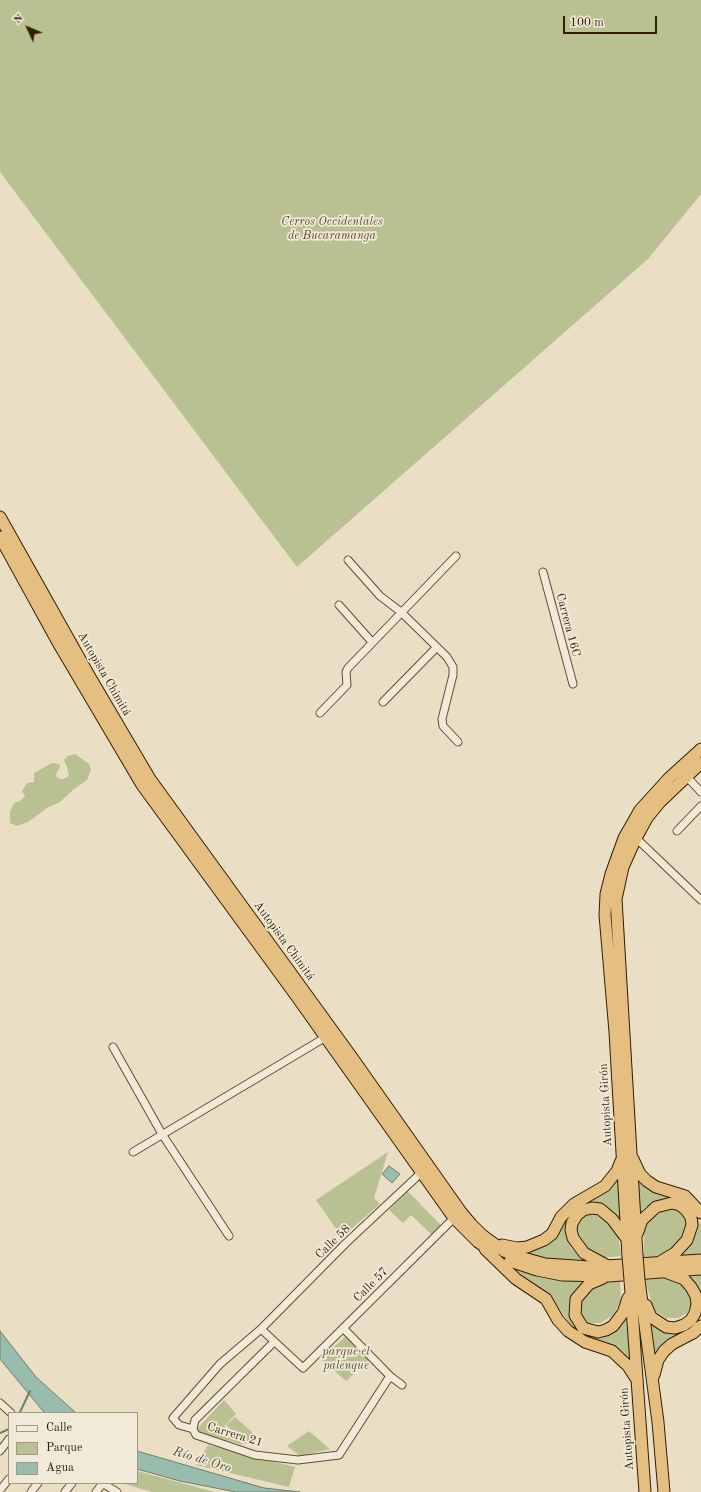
<!DOCTYPE html>
<html>
<head>
<meta charset="utf-8">
<style>
  body { margin:0 }
  #map { position:relative; width:701px; height:1492px; overflow:hidden; background:#eadec4; font-family:"Old Standard TT",serif }
  canvas { display:block }
  .legend { position:absolute; left:8px; top:1412px; width:130px; height:72px; box-sizing:border-box; background:#f1ead9; border:1px solid #a59883; margin:0; padding:5px 7px; list-style:none; font-size:12px; color:#331d03 }
  .legend li { display:flex; align-items:center; gap:8px; height:20px }
  .legend b { width:20px; border:1px solid #a59883 }
  .north { position:absolute; left:8px; top:8px; width:40px; height:40px; -webkit-text-stroke:3px #f1ead9; paint-order:stroke; rotate:314deg; font-size:11px; font-weight:700; line-height:16px; text-align:center; color:#331d03 }
  .north::after { content:''; display:block; margin:auto; width:14px; height:18px; background:#331d03; clip-path:polygon(50% 0,100% 100%,50% 72%,0 100%) }
  .scale { position:absolute; left:563px; top:16px; width:94px; height:18px; box-sizing:border-box; border:2px solid #331d03; border-top:0; padding-left:5px; font-size:12px; line-height:14px; white-space:nowrap; color:#331d03; -webkit-text-stroke:3px #f1ead9; paint-order:stroke }
</style>
</head>
<body>
<div id="map">
<canvas width="701" height="1492"></canvas>
<ul class="legend">
<li><b style="height:5px;background:#f1ead9"></b>Calle</li>
<li><b style="height:11px;background:#b9c192"></b>Parque</li>
<li><b style="height:11px;background:#98bdaf"></b>Agua</li>
</ul>
<div class="north">N</div>
<div class="scale">100 m</div>
</div>
<script>
const g = document.querySelector('canvas').getContext('2d');
g.lineJoin = 'round';
function paint(path, color) { g.fillStyle = color; g.fill(path, 'evenodd'); }
const poly = rows => new Path2D(rows.map(r => 'M' + r).join(''));
function trace(path, color, width, dash) { g.strokeStyle = color; g.lineWidth = width; g.lineCap = dash ? 'butt' : 'round'; g.setLineDash(dash || []); g.stroke(path); }
function drawText(font, color, halo, rows, align = 'center') {
  g.font = font + ' "Old Standard TT",serif'; g.lineWidth = 3.5; g.setLineDash([]); g.textBaseline = 'middle'; g.strokeStyle = halo; g.fillStyle = color; for (const [text, x, y, turn = 0] of rows) {
    g.save(); g.translate(x, y); g.rotate((+turn || 0) * Math.PI / 180); g.textAlign = isNaN(turn) ? turn : align; if (halo) g.strokeText(text, 0, 0); g.fillText(text, 0, 0); g.restore();
  }
}
paint(poly([
  [0,0,701,0,701,194,648,259,297,567,0,172],
  [75,754,89,764,91,770,87,780,74,789,60,802,47,808,28,822,17,826,10,823,10,812,14,803,20,801,25,796,22,791,27,783,34,782,34,773,52,763,59,764,60,767,56,774,57,778,63,779,69,776,67,767,64,760,68,756],
  [388,1152,374,1198,380,1204,342,1237,316,1200],
  [635,1170,640,1182,650,1191,676,1196,694,1209,701,1225,701,1257,674,1258,685,1248,689,1210,653,1203,644,1208,639,1216],
  [619,1178,621,1223,614,1212,600,1204,567,1223,566,1232,572,1249,591,1263,552,1260,519,1251,562,1221,587,1199,600,1196],
  [407,1191,421,1204,417,1209,421,1205,442,1226,432,1235,411,1215,403,1223,389,1210],
  [663,1208,675,1208,685,1216,686,1227,681,1239,676,1246,654,1258,644,1258,644,1233,649,1219],
  [589,1214,601,1216,611,1225,618,1236,622,1256,601,1258,591,1253,581,1243,575,1230,578,1221,583,1216],
  [511,1267,544,1278,567,1281,588,1281,575,1291,570,1302,570,1314,595,1335,626,1317,631,1365,623,1352,609,1343,588,1337,579,1333,570,1324,549,1294],
  [701,1274,701,1317,697,1325,669,1340,657,1351,653,1360,646,1315,669,1332,701,1304,683,1275],
  [668,1278,679,1282,688,1290,691,1304,687,1313,679,1318,666,1318,654,1310,645,1280],
  [620,1280,621,1300,614,1314,601,1323,587,1323,581,1315,581,1303,587,1293,597,1286],
  [347,1335,370,1360,346,1381,321,1359],
  [224,1400,236,1414,224,1426,243,1445,195,1431],
  [235,1417,254,1434,245,1444,226,1425],
  [309,1431,330,1449,300,1456,287,1446],
  [208,1445,295,1467,289,1487,196,1465],
  [137,1471,215,1492,152,1492,121,1483,137,1483]
]), '#b9c192');
const water = poly([
  [389,1166,400,1174,392,1183,382,1174,389,1166],
  [0,1331,36,1377,76,1413,46,1413,43,1411,0,1359,0,1331],
  [137,1451,264,1488,300,1492,236,1492,180,1481,137,1469,137,1451]
]);
paint(water, '#98bdaf');
trace(water, '#707d6a', 1);
trace(poly([
  [20,1412,30,1391],
  [0,1433,9,1429]
]), '#707d6a', 2);
const minor = poly([
  [348,560,380,596,401,612,447,657,453,667,453,675,442,719,443,726,458,742],
  [543,572,573,684],
  [339,605,372,642],
  [383,702,437,647],
  [320,713,347,685,346,672,348,668,456,556],
  [687,777,701,792],
  [677,831,701,806],
  [636,838,701,900],
  [113,1047,162,1134,229,1236],
  [133,1152,326,1037],
  [343,1328,390,1376,402,1385],
  [261,1329,303,1368,454,1218],
  [274,1342,195,1420,193,1429,196,1435,255,1455,298,1460,339,1455,390,1376],
  [0,1403,11,1413],
  [193,1429,179,1425,173,1418,220,1364,261,1329,346,1243,422,1172],
  [0,1451,9,1439],
  [102,1483,117,1492],
  [0,1490,9,1479],
  [31,1492,38,1483],
  [65,1492,72,1483],
  [96,1492,103,1483]
]);
const trunk = poly([
  [0,517,91,679,150,779,351,1056,461,1212,471,1224,482,1235,504,1251,520,1257,545,1264,590,1267,701,1260],
  [0,537,60,646,142,785,297,997,454,1218,478,1242,493,1252],
  [633,1159,640,1174,647,1181,656,1187,685,1196,701,1213],
  [637,1234,642,1220,656,1207,672,1203,680,1205,686,1210,691,1217,692,1225,687,1240,675,1253,660,1262],
  [502,1245,517,1248,527,1247,544,1240,552,1234,561,1217,574,1204,605,1186,617,1171,621,1161],
  [485,1249,516,1279,546,1299,558,1320,568,1331,585,1342,612,1351,628,1366,637,1380],
  [637,1255,616,899,623,867,636,838,647,818,660,802,701,763],
  [628,1256,615,1032,605,915,606,894,611,874,624,838,640,810,669,778,701,749],
  [510,1261,537,1270,562,1275,609,1276,701,1269],
  [606,1265,584,1253,573,1238,571,1230,572,1223,577,1215,583,1210,592,1208,600,1209,612,1219,627,1239],
  [603,1278,589,1284,576,1299,575,1315,583,1328,598,1332,606,1330,613,1326,623,1313,628,1298],
  [630,1280,645,1492],
  [639,1280,658,1422,664,1492],
  [646,1305,651,1317,666,1327,675,1328,684,1325,691,1320,695,1313,697,1304,696,1296,691,1287,684,1279,668,1273],
  [654,1375,658,1360,664,1351,672,1344,693,1333,701,1326]
]);
trace(minor, '#614d33', 9);
trace(trunk, '#331d03', 13);
trace(minor, '#f1ead9', 7);
trace(trunk, '#e5bf82', 11);
const trunkBridge = poly([
  [637,1255,639,1280],
  [628,1256,630,1280]
]);
trace(trunkBridge, '#331d03', 13, []);
trace(trunkBridge, '#e5bf82', 11);
drawText('italic 12px', '#5b4e2e', '#f1ead9', [
  ["Cerros Occidentales",332,222],
  ["de Bucaramanga",332,236],
  ["parque el",346,1352],
  ["palenque",346,1366]
]);
drawText('12px', '#331d03', '#f1ead9', [
  ["Carrera 16C",568,625,75],
  ["Autopista Chimitá",104,674,60],
  ["Autopista Chimitá",284,941,54],
  ["Autopista Girón",606,1105,-93],
  ["Calle 58",333,1242,-44],
  ["Calle 57",371,1285,-45],
  ["Autopista Girón",627,1429,-94],
  ["Carrera 21",235,1435,17]
]);
drawText('italic 13px', '#514d37', '#f1ead9', [
  ["Río de Oro",202,1460,17]
]);
</script>
</body>
</html>
